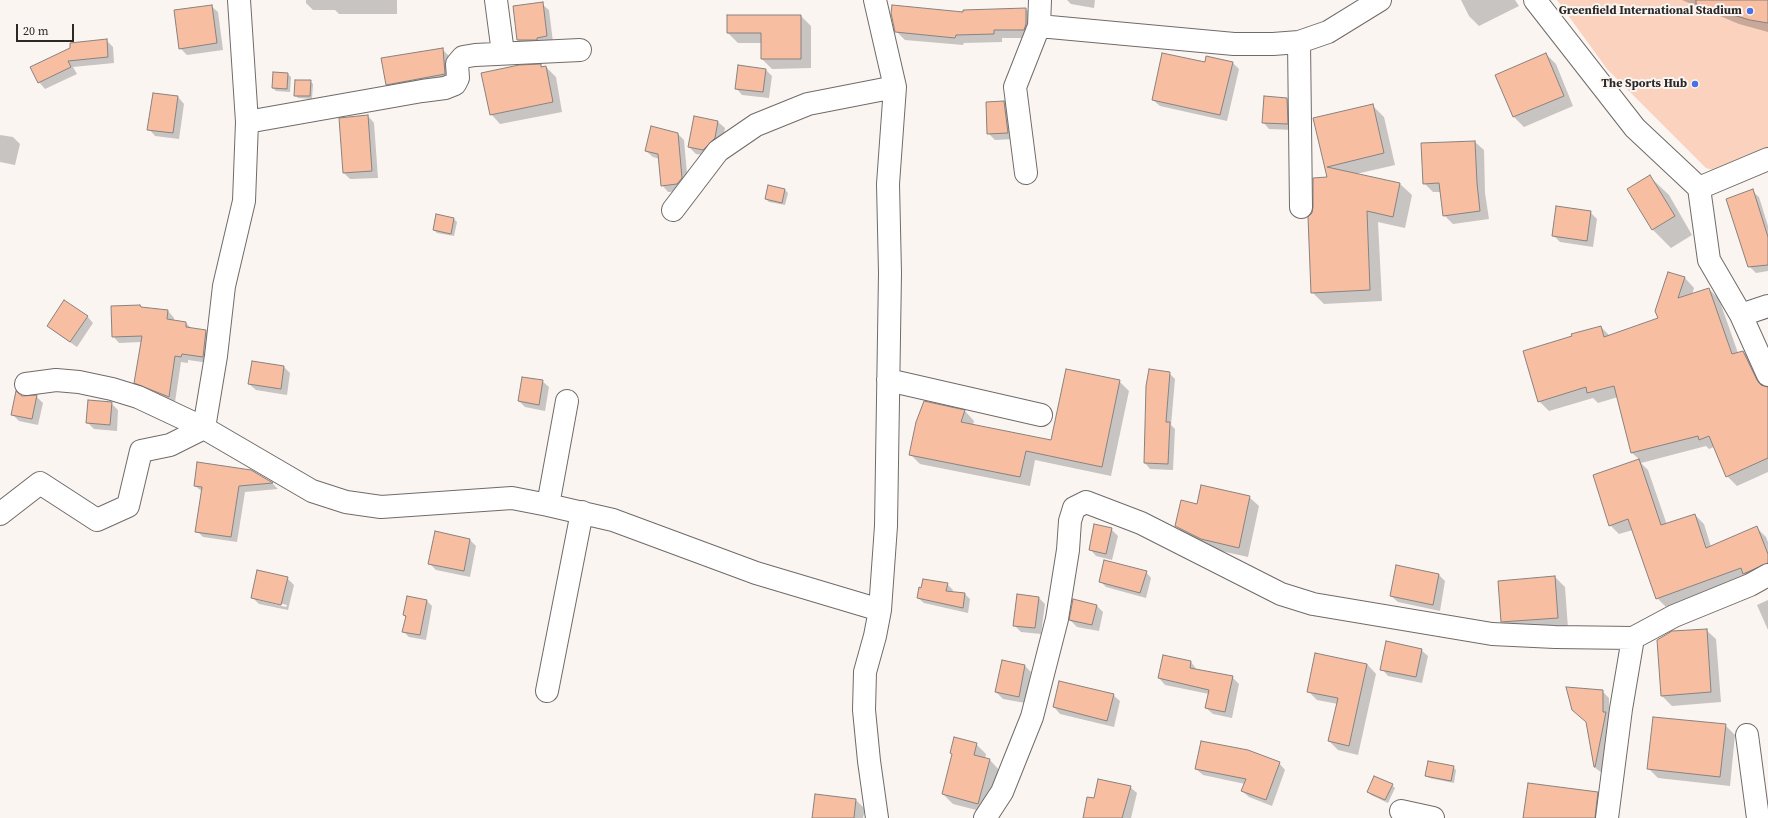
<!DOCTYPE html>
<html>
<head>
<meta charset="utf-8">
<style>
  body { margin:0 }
  #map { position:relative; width:1768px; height:818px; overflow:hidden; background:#fbf5f2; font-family:"Source Serif 4",serif }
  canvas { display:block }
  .scale { position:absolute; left:16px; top:24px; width:58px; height:18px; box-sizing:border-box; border:2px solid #2b2928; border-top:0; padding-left:5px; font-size:12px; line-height:14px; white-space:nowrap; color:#2b2928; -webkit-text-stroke:3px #fbf5f2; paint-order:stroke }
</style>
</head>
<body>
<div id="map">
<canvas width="1768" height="818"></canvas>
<div class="scale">20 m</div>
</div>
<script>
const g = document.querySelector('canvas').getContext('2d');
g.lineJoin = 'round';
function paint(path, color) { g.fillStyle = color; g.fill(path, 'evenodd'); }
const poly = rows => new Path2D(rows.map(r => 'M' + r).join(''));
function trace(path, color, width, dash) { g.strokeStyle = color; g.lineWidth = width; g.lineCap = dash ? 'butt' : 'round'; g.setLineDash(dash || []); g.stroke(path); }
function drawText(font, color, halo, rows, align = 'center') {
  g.font = font + ' "Source Serif 4",serif'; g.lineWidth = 4; g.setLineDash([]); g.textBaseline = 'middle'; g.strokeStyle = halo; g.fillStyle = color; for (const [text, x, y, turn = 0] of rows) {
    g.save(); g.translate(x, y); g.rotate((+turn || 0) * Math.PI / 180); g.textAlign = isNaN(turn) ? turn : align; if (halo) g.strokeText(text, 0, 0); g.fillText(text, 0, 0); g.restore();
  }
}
paint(poly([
  [1557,0,1768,0,1768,148,1717,171,1706,168,1607,69]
]), '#fad2be');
paint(poly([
  [306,0,397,0,397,14,339,14,335,10,313,10,306,3],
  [1067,0,1095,0,1094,8,1071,4],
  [1461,0,1515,0,1519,6,1479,26,1469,16],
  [1682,0,1768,0,1768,32,1739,24],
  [542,4,549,10,553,42,525,47,518,40],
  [211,6,218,12,223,50,187,55,180,48],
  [1026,9,1034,17,1032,38,1002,38,1002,42,964,43,963,45,905,40,896,31,964,13,964,11],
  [728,16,801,16,811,26,811,68,772,69,762,59,762,43,738,43,728,33],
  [106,40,113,47,114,63,73,67,77,74,45,89,39,82,32,67],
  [442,49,452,59,455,84,396,94,387,84],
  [1546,54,1556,64,1573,106,1524,127,1514,117,1497,75],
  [1207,57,1233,63,1239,69,1227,121,1160,106,1153,100,1206,63],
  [540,65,543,68,546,67,556,77,562,112,500,124,491,114],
  [766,70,772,76,769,98,742,95,736,88],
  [288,74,291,77,290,92,276,91,273,88],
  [310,81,313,84,312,99,298,98,295,95],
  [178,97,184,104,179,139,155,136,149,129],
  [1287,99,1293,105,1294,130,1269,129,1263,122],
  [1004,102,1010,109,1014,139,995,140,988,133],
  [1372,105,1384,117,1395,165,1356,174,1400,184,1412,195,1405,228,1378,222,1382,301,1324,304,1312,292,1313,213,1328,178,1314,119],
  [368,116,374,123,378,178,350,179,344,173],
  [695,117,718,122,725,128,722,144,710,156,696,154,689,147],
  [678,134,684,140,688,185,683,191,668,192,662,185,660,159,653,157,646,151],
  [0,135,13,137,20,144,15,165,0,162],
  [1475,142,1484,150,1485,193,1489,219,1453,224,1444,215,1441,192,1433,192,1424,183],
  [1650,177,1669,195,1692,235,1671,248,1653,230],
  [785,190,788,193,785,205,769,202,766,199],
  [1752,191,1759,197,1768,226,1768,271,1756,273,1749,266],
  [1590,212,1597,219,1593,247,1560,242,1553,235],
  [454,219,457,222,454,236,437,233,434,230],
  [1685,278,1694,288,1692,295,1709,289,1719,299,1738,353,1743,352,1753,361,1765,388,1768,388,1768,472,1737,486,1727,476,1714,447,1709,449,1706,446,1641,463,1648,470,1667,525,1695,515,1704,524,1711,547,1757,528,1766,537,1768,542,1768,575,1748,578,1666,607,1657,598,1633,530,1619,534,1610,525,1594,476,1640,460,1632,453,1618,397,1598,403,1593,398,1549,411,1539,401,1601,327,1610,336,1659,319],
  [140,306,142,308,168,311,174,318,174,321,186,323,192,329,206,331,212,337,209,363,188,360,188,363,181,362,175,402,142,389,135,382,142,342,119,343,113,336],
  [87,316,93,323,77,347,55,332,48,326],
  [253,362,284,367,290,373,287,395,256,390,249,384],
  [1169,373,1175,379,1171,425,1175,429,1173,470,1150,469,1145,463],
  [542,381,549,387,545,411,525,407,519,401],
  [1119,381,1129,391,1111,476,1035,460,1030,486,920,464,910,454,924,402,965,411,974,421,973,425,1052,441],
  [36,396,43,403,38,425,19,421,12,414,21,397],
  [111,403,118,410,117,431,94,429,87,422],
  [251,471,273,484,278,489,245,492,237,542,203,537,197,531,203,492,195,486],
  [1249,497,1259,506,1248,557,1212,549,1186,536,1177,526,1198,505],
  [1111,529,1118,536,1112,560,1096,556,1090,549],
  [436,533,470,540,476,546,470,577,436,570,430,564],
  [1397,567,1439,575,1445,581,1440,611,1398,602,1391,596],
  [1146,572,1151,578,1146,598,1106,587,1100,581],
  [1555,577,1565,587,1568,628,1512,631,1502,621],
  [287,578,294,585,288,610,259,604,252,597],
  [258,598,287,605,286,607,258,600],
  [947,584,953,590,952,592,965,594,970,599,968,613,924,603,918,598],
  [1039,598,1045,604,1041,634,1021,632,1014,625],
  [1768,600,1768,630,1757,605],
  [427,601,432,606,426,640,409,637,403,631,406,618,404,615],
  [1097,606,1103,612,1099,631,1077,627,1070,620],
  [1706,630,1716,639,1721,702,1672,706,1662,696],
  [1421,650,1428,656,1422,683,1388,676,1382,669],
  [1163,656,1191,662,1197,670,1232,677,1239,684,1232,718,1213,714,1206,708,1209,694,1165,685,1159,678],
  [1002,661,1025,666,1031,672,1025,703,1003,699,996,692],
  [1367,664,1376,674,1358,755,1338,750,1329,741,1338,704,1317,700,1308,691],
  [1602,691,1609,698,1609,717,1612,719,1602,773,1594,767],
  [1113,695,1120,701,1114,727,1060,714,1054,707],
  [1725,725,1735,735,1730,786,1658,778,1648,768],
  [976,744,986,754,985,759,990,760,999,770,988,813,953,804,943,794],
  [1279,763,1285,770,1272,806,1249,797,1242,791,1245,784,1203,775,1196,769],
  [1453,767,1456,770,1454,783,1429,778,1426,775],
  [1392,785,1395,788,1388,803,1371,795,1368,792],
  [1130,787,1137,793,1131,818,1084,818,1094,799],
  [1597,793,1607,802,1605,818,1524,818],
  [856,800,865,809,863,818,813,818]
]), '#0003');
const building = poly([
  [1696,0,1768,0,1768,23,1750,20,1696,4,1696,0],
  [543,2,547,36,537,38,537,40,517,40,513,6,543,2],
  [212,5,217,43,179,49,174,10,212,5],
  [892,5,963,12,963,10,1026,8,1026,24,1024,30,994,30,994,34,956,35,955,38,895,32,891,13,892,5],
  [727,15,801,15,801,59,761,59,761,33,727,33,727,15],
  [107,39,108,57,68,61,71,67,38,83,30,67,70,48,70,43,107,39],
  [443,48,445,74,386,85,381,58,443,48],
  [1162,53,1205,62,1206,56,1233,62,1220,115,1152,100,1162,53],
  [1546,53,1564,96,1513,117,1495,75,1546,53],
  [541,64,541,67,546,66,553,102,490,115,481,73,519,65,541,64],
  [738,65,766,69,763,92,735,89,738,65],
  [273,72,288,73,287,89,272,88,273,72],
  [295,80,311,80,310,96,294,96,295,80],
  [153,93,178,96,173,133,147,130,153,93],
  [1264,96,1287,98,1288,124,1262,123,1264,96],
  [1004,101,1008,133,987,134,986,102,1004,101],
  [1373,104,1384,153,1327,167,1400,183,1393,217,1367,211,1370,290,1311,293,1308,217,1312,213,1313,207,1313,178,1327,177,1313,118,1373,104],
  [368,115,372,171,343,173,339,118,368,115],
  [694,116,718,121,715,138,703,150,688,147,694,116],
  [651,126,678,133,682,178,677,184,661,186,658,154,645,151,651,126],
  [1475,141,1477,183,1480,211,1443,216,1439,183,1423,184,1421,143,1475,141],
  [1650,175,1675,216,1652,230,1627,189,1650,175],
  [768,185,785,189,782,203,765,199,768,185],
  [1753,189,1768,237,1768,265,1748,267,1726,199,1753,189],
  [1556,206,1591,211,1587,241,1552,236,1556,206],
  [436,214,454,218,451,234,433,230,436,214],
  [1668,272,1685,277,1678,298,1709,288,1732,354,1743,351,1757,380,1761,385,1768,387,1768,458,1726,477,1709,436,1699,440,1698,436,1631,453,1614,386,1587,393,1586,387,1538,402,1523,351,1572,336,1571,334,1601,326,1604,337,1658,318,1655,311,1668,272],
  [64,300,88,316,70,342,47,326,64,300],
  [140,305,141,307,168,310,167,319,186,322,186,327,206,330,203,357,182,354,181,357,175,356,169,397,134,383,142,336,112,337,111,306,140,305],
  [252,361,284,366,281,389,248,384,252,361],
  [1066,369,1120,380,1102,467,1026,451,1020,477,909,455,916,422,924,401,965,410,961,422,1051,440,1066,369],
  [1149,369,1170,372,1166,422,1170,422,1168,464,1144,463,1146,386,1149,369],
  [522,377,543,380,539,405,518,401,522,377],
  [16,391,22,396,37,395,32,419,11,415,16,391],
  [88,400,112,402,110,425,86,423,88,400],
  [1639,459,1661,525,1695,514,1706,548,1757,526,1768,554,1768,563,1743,574,1741,568,1656,599,1628,519,1609,526,1593,475,1639,459],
  [197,462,251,470,273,483,239,486,231,537,195,532,202,487,194,486,197,462],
  [1201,485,1250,496,1239,548,1201,539,1175,526,1181,500,1197,504,1201,485],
  [1094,524,1112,528,1106,554,1089,550,1094,524],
  [435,531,470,539,464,571,428,564,435,531],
  [1104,560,1147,571,1140,593,1099,582,1104,560],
  [1396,565,1439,574,1433,605,1390,596,1396,565],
  [257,570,288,577,281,605,251,598,257,570],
  [1555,576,1558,618,1501,622,1498,581,1555,576],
  [923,579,948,583,946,591,965,593,963,608,917,598,919,587,921,588,923,579],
  [1017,594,1039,597,1035,628,1013,626,1017,594],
  [407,596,427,600,420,635,402,632,406,616,403,615,407,596],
  [1073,599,1097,605,1092,625,1069,620,1073,599],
  [1707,629,1711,692,1661,696,1657,640,1672,631,1707,629],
  [1386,641,1422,649,1416,677,1380,670,1386,641],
  [1315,653,1367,664,1349,746,1328,741,1338,698,1307,692,1315,653],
  [1163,655,1191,661,1190,668,1233,676,1225,712,1205,708,1209,690,1158,678,1163,655],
  [1002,660,1025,665,1019,697,995,692,1002,660],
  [1059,681,1114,694,1107,721,1053,707,1059,681],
  [1566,687,1603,690,1603,712,1606,712,1595,767,1594,767,1586,722,1572,710,1566,687],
  [1653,717,1726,724,1720,777,1647,769,1653,717],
  [954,737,977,743,974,755,990,759,978,804,942,794,952,754,950,753,954,737],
  [1201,741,1248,750,1280,762,1266,800,1241,791,1246,779,1195,769,1201,741],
  [1428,761,1454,766,1451,781,1425,776,1428,761],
  [1374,776,1393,784,1385,800,1367,792,1374,776],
  [1098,779,1131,786,1122,818,1083,818,1087,797,1094,798,1098,779],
  [1528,783,1598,792,1595,818,1523,818,1528,783],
  [815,794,856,799,854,818,812,818,815,794]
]);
paint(building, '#f7bea1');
trace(building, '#888280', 1);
const minor = poly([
  [239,0,247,122,244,201,224,286,216,356,204,428,312,491,346,502,381,507,512,498,548,505,613,520,756,573,880,610],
  [496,0,503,53],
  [875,0,895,87,888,184,890,273,886,526,880,610,875,636,865,672,864,710,869,761,877,818],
  [1040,0,1039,26,1234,44,1273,44,1299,42,1328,32,1380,0],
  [1535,0,1635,128,1699,188],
  [1299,42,1301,207],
  [247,122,422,91,445,88,455,84,458,78,457,64,463,57,475,55,580,50],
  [1026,173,1015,87,1039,26],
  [1699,188,1709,260,1741,315,1768,375],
  [1699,188,1768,159],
  [673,210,718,151,756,125,808,104,895,87],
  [1741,315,1768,306],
  [888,380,1041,415],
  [26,384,56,380,79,382,112,389,138,397,204,428],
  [548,505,567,401],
  [0,514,40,483,97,520,128,506,141,451,170,445,204,428],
  [547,691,582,512],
  [1747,735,1758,818],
  [1401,811,1433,818],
  [985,818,1002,792,1032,717,1057,619,1068,550,1070,521,1074,508,1086,502,1141,523,1281,594,1313,604,1492,634,1555,637,1633,638,1674,616,1750,585,1768,575],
  [1607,818,1621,709,1633,638]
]);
trace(minor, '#706b69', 24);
trace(minor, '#fff', 22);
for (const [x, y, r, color] of [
  [1750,11,4,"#4971e4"],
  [1695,84,4,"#4971e4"]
]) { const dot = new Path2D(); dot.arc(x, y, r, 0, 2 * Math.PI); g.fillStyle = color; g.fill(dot); trace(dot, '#fbf5f2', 1.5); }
drawText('bold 12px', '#2b2928', '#fbf5f2', [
  ["Greenfield International Stadium",1742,11],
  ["The Sports Hub",1687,84]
], 'right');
</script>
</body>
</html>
